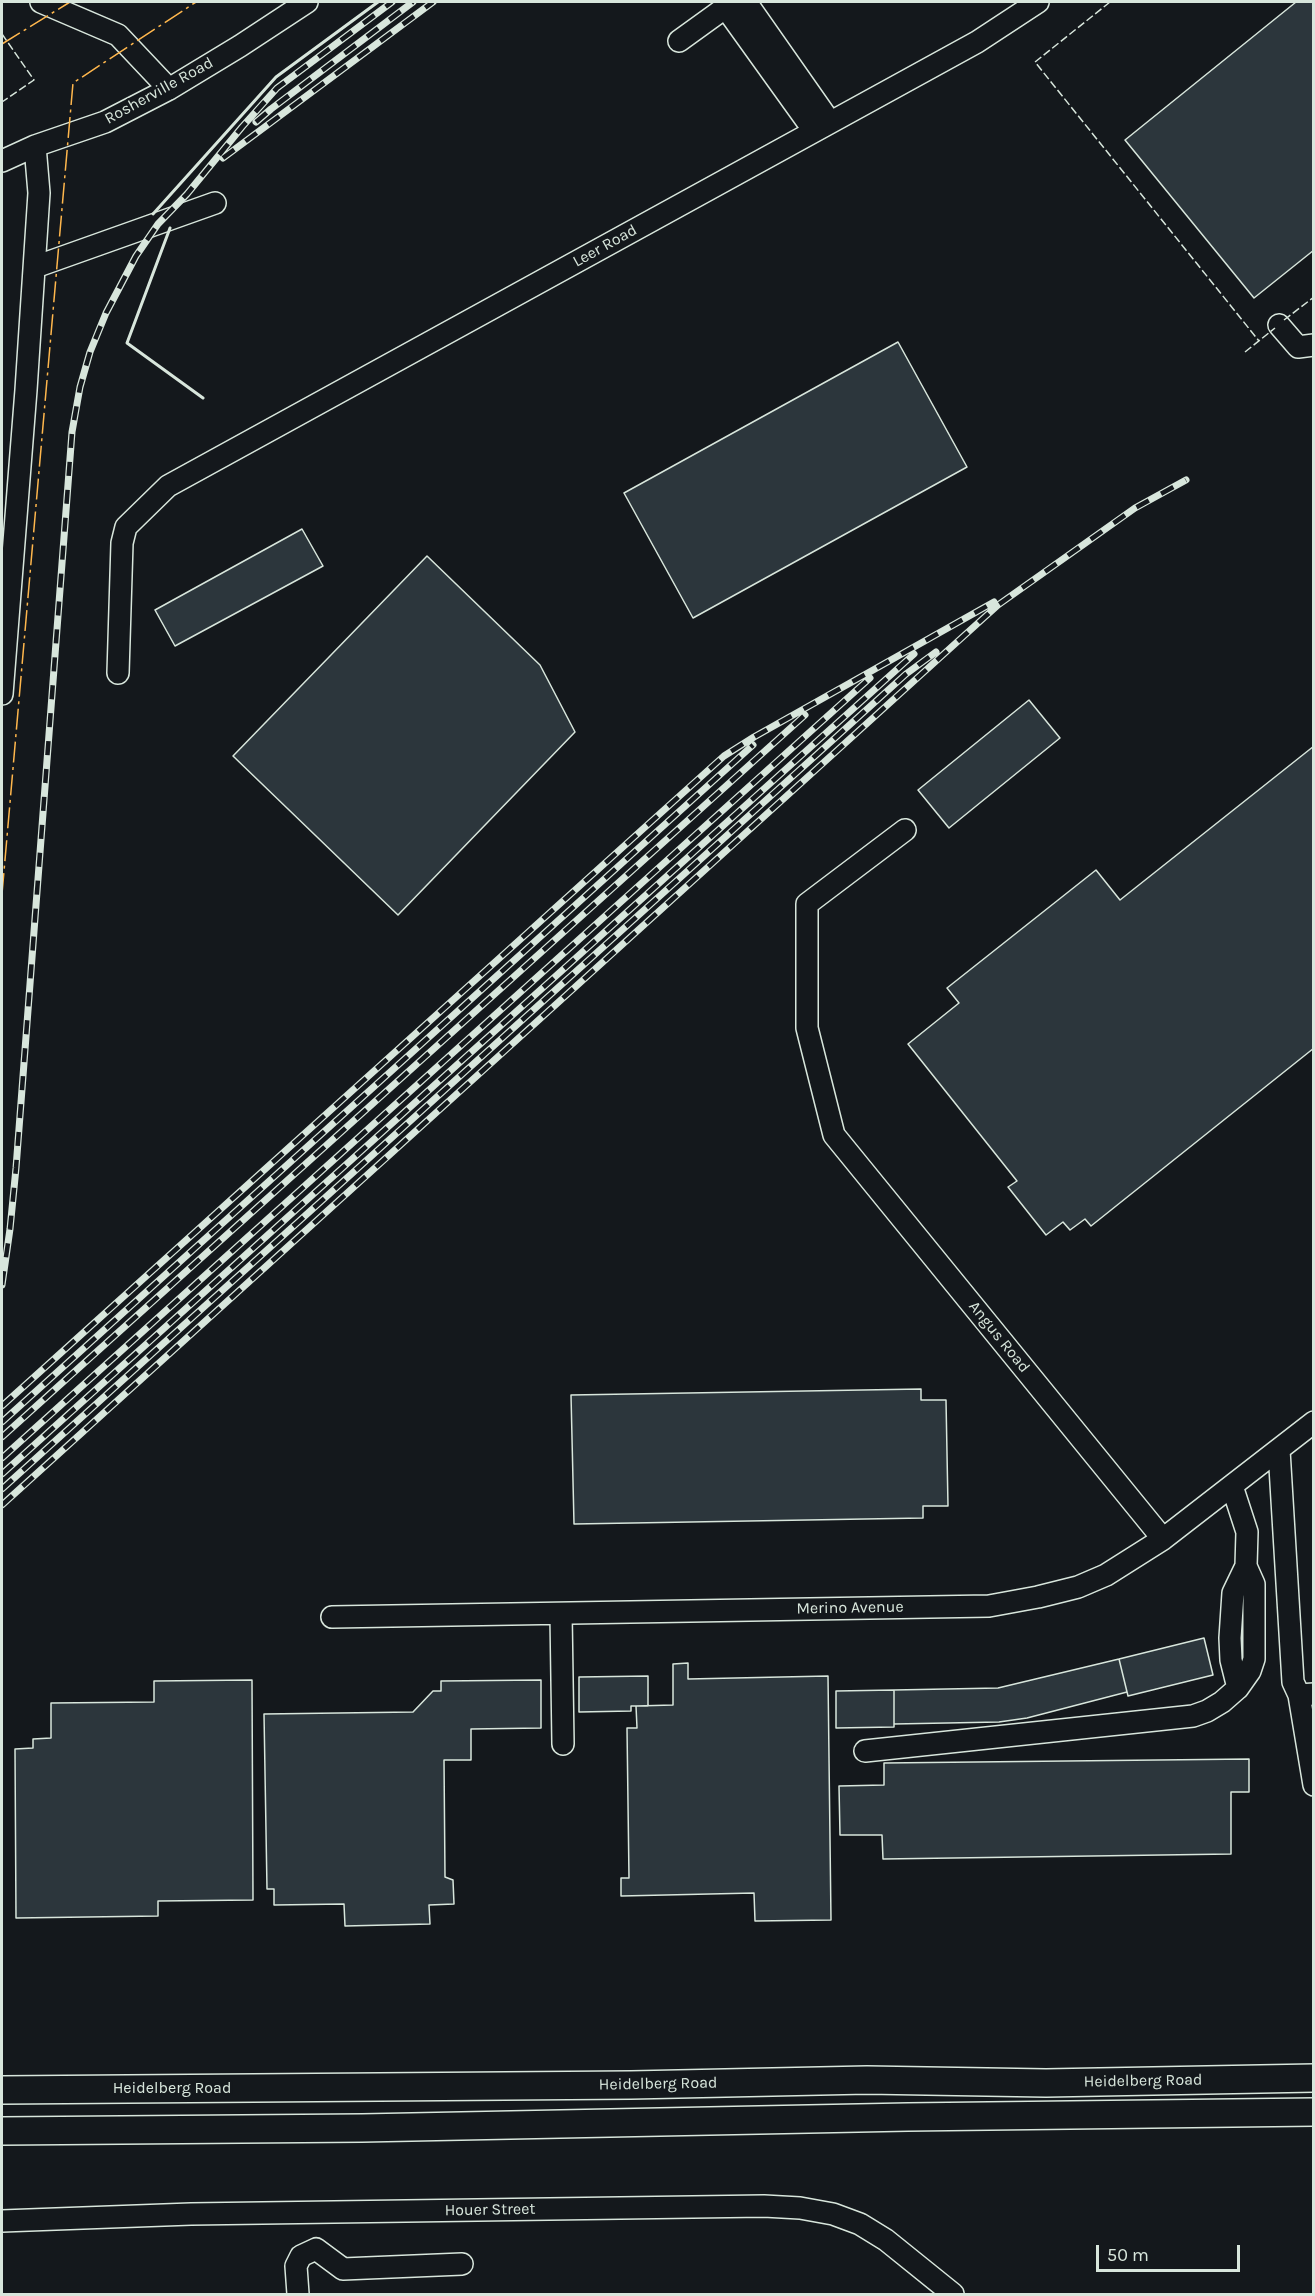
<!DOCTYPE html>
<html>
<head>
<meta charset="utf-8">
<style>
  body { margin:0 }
  #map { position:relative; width:1315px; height:2296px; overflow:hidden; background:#14181c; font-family:Karla,sans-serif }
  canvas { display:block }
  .frame { position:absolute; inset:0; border:3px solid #d8e6dc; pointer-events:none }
  .scale { position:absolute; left:1096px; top:2245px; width:144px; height:27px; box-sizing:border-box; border:3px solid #d8e6dc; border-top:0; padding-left:8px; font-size:18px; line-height:21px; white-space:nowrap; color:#d8e6dc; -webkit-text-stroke:4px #14181c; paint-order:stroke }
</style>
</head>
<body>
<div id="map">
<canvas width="1315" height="2296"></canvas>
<div class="frame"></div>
<div class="scale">50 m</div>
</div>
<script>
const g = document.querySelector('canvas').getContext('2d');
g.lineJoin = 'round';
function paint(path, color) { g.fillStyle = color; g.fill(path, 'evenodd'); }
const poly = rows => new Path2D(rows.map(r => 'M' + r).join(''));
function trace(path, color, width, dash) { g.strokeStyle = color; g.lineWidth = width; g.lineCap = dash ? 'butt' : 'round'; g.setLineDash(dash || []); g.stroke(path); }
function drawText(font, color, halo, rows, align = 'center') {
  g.font = font + ' Karla,sans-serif'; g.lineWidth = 4.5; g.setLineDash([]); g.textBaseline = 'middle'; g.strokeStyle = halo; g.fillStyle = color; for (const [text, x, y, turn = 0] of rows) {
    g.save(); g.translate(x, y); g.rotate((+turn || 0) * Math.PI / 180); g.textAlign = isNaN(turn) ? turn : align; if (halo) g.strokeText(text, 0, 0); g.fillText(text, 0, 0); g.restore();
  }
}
const building = poly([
  [1296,2,1314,2,1314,250,1254,298,1125,140,1296,2],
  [898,342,967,467,693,618,624,493,898,342],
  [302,529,323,566,175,646,155,610,302,529],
  [427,556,540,665,575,732,398,915,233,756,427,556],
  [1029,700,1060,738,949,828,918,790,1029,700],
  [1314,746,1314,1048,1091,1226,1085,1219,1070,1230,1063,1222,1046,1235,1008,1187,1017,1181,908,1044,959,1003,947,988,1096,870,1120,900,1314,746],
  [921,1389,921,1400,946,1400,948,1506,923,1506,923,1518,574,1524,571,1395,921,1389],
  [1204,1638,1213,1675,1128,1696,1119,1659,1204,1638],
  [1119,1659,1127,1692,1027,1718,999,1722,894,1724,894,1690,998,1688,1119,1659],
  [688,1663,688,1679,828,1676,831,1920,755,1921,754,1893,621,1896,621,1878,629,1878,627,1728,637,1728,636,1706,673,1705,673,1664,688,1663],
  [648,1676,648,1706,631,1706,631,1711,579,1712,579,1677,648,1676],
  [252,1680,253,1900,158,1901,158,1916,16,1918,15,1749,33,1748,33,1739,51,1738,51,1703,154,1702,154,1681,252,1680],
  [541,1680,541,1728,471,1729,471,1760,444,1760,445,1877,453,1880,454,1904,429,1905,430,1924,345,1926,344,1904,274,1905,274,1889,267,1889,264,1714,413,1712,433,1691,441,1691,441,1681,541,1680],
  [894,1690,894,1727,836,1728,836,1691,894,1690],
  [1249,1759,1249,1792,1231,1792,1231,1854,883,1859,882,1835,840,1835,839,1786,884,1785,884,1763,1249,1759]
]);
paint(building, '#2c363c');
trace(building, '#d8e6dc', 1.5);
const minor = poly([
  [41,2,118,35,169,89],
  [746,2,830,122],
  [725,7,814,131],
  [679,41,733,2],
  [2,161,35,146,105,122,169,89,240,46,307,2],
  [35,267,215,203],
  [1279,325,1298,347,1314,345],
  [118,673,122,543,126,527,168,486,977,42,1038,2],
  [2,694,26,390,39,193,35,146],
  [905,830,807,904,807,1028,834,1135,1163,1539],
  [1279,1450,1293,1682,1299,1695,1314,1694],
  [1232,1486,1247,1532,1246,1566,1233,1593,1230,1638,1231,1660,1238,1688],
  [561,1614,563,1744],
  [332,1617,989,1606,1038,1597,1078,1587,1106,1575,1163,1539,1314,1422],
  [1299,1695,1314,1785],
  [865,1751,1193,1716,1207,1711,1222,1702,1238,1688,1250,1671,1254,1659,1254,1584,1246,1566],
  [2,2221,191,2214,764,2206,800,2208,833,2214,860,2224,886,2240,953,2294],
  [298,2294,296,2266,301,2256,316,2249,343,2269,462,2264]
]);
const major = poly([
  [2,2090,631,2085,867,2080,1046,2083,1314,2078],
  [2,2131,362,2128,908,2117,1314,2112]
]);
trace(minor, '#d8e6dc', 24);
trace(major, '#d8e6dc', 30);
trace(minor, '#14181c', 21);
trace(major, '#14181c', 27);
const rail = poly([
  [256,122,271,109,413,2],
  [223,158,433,2],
  [2,1285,10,1229,16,1168,72,432,80,387,90,352,106,313,136,256,158,224,187,194,242,127,277,88,392,2],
  [2,1406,724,756,754,737,994,602],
  [2,1422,753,745],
  [2,1437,805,715],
  [2,1458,870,678],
  [2,1474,914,654],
  [2,1489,906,674,936,652],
  [2,1505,998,605,1135,508,1186,480]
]);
trace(rail, '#d8e6dc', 7);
trace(rail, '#14181c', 4.5, [14]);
trace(poly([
  [1110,2,1035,62,1259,341],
  [2,34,34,80,2,102],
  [1284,320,1314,297],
  [1245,352,1275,328]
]), '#d8e6dc', 1.5, [8, 3]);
trace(poly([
  [153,214,276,77,378,2],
  [170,228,127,343,203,398]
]), '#d8e6dc', 3);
trace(poly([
  [2,44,70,2],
  [2,894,73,83,196,2]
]), '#ffb74d', 1.5, [21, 4.5, 3, 4.5]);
drawText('16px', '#d8e6dc', '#14181c', [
  ["Rosherville Road",159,91,-29],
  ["Leer Road",605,246,-29],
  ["Angus Road",999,1337,51],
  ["Merino Avenue",850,1608,-1],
  ["Heidelberg Road",1143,2081,-1],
  ["Heidelberg Road",658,2084,-1],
  ["Heidelberg Road",172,2088],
  ["Houer Street",490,2210,-1]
]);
</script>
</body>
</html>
